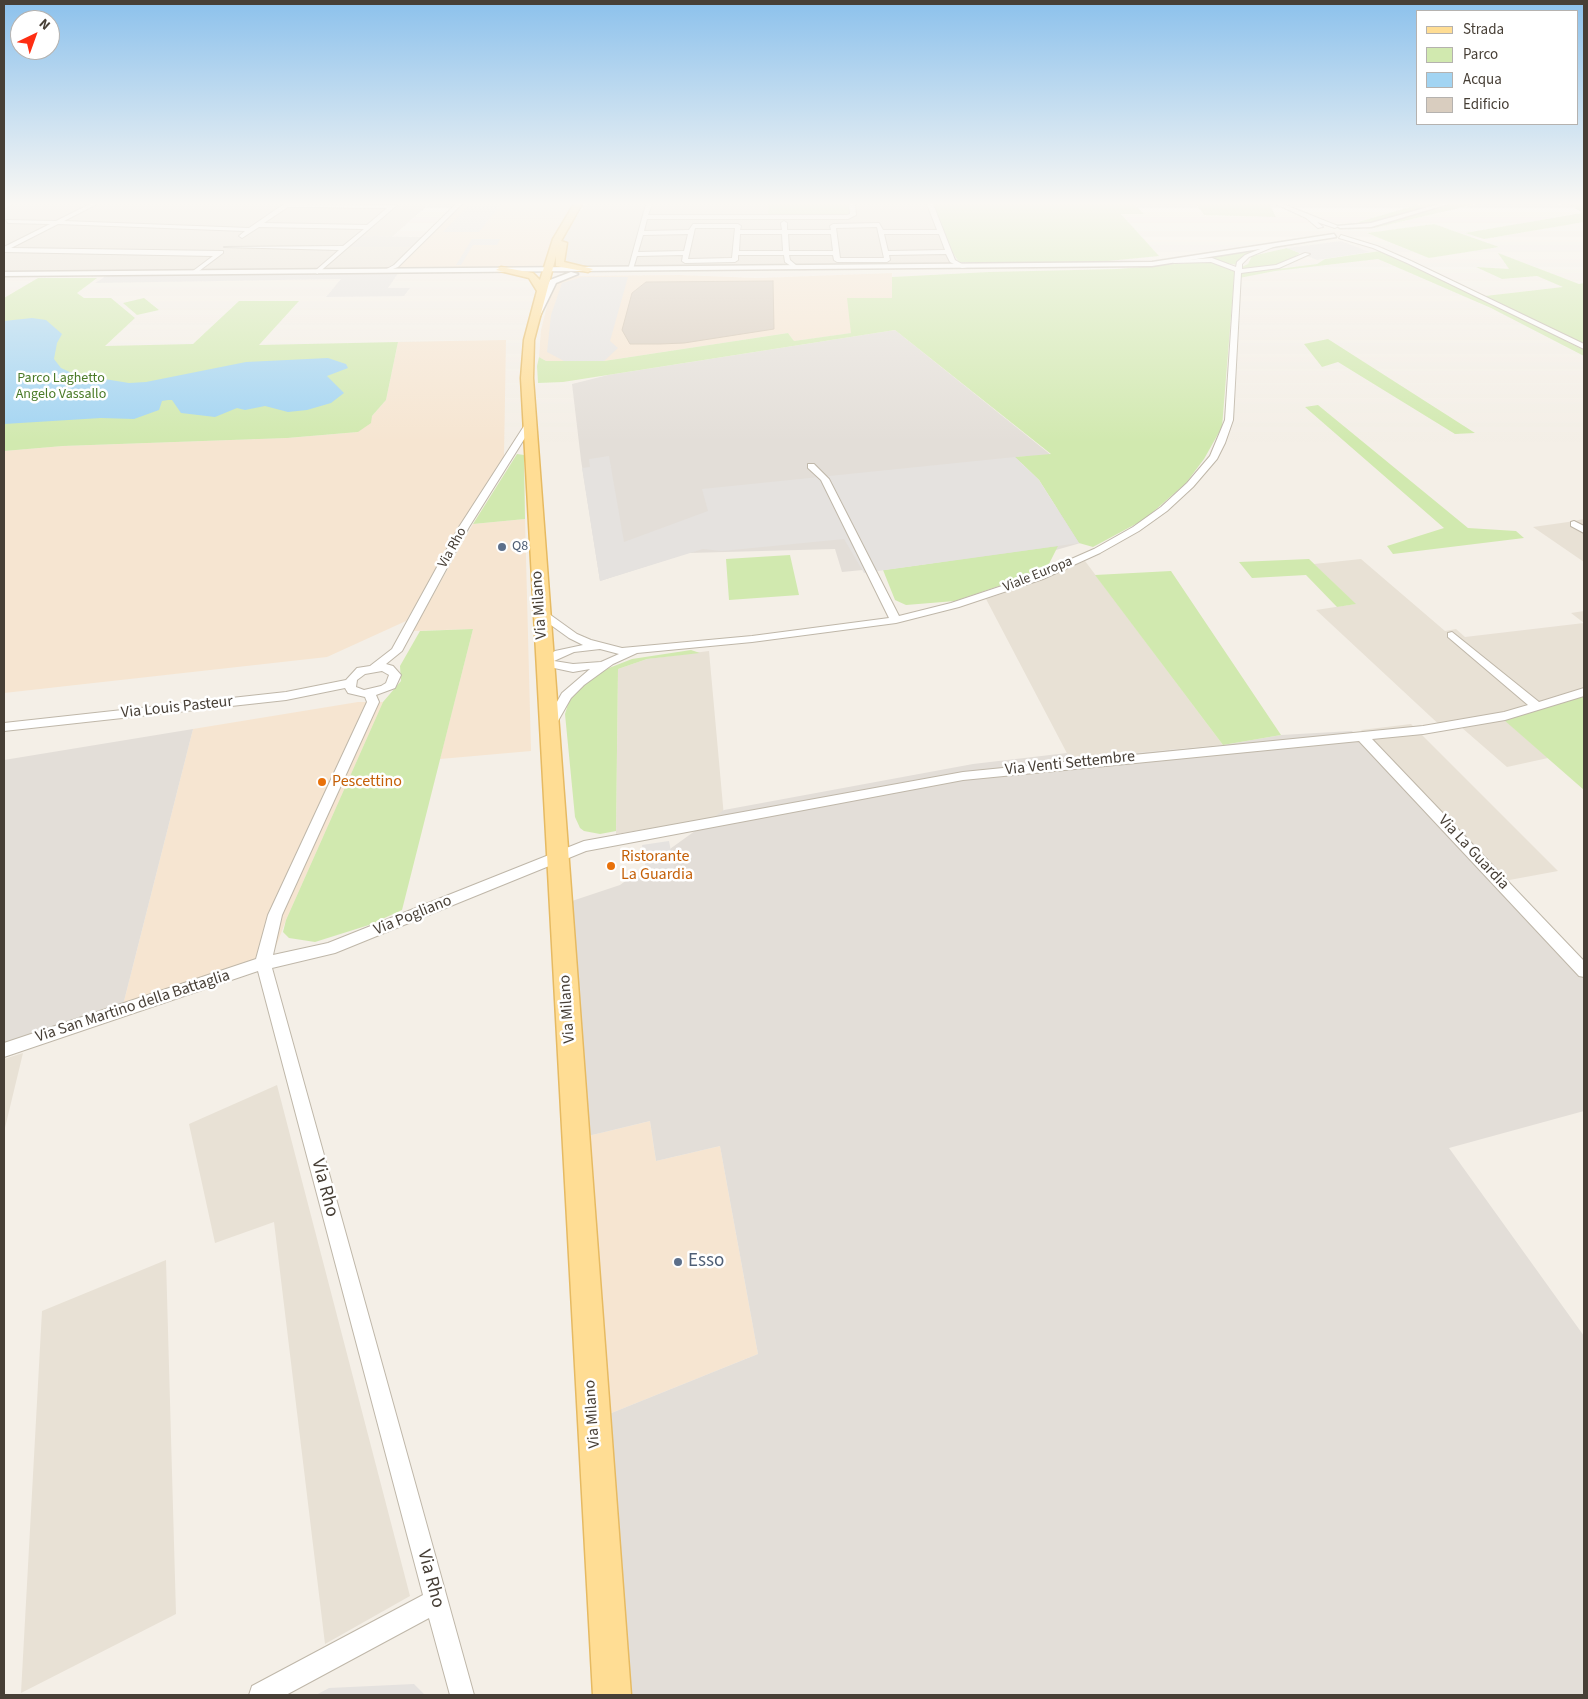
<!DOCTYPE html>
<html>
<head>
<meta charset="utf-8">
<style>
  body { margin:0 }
  #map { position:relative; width:1588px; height:1699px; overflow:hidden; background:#f4efe7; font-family:"Source Sans 3",sans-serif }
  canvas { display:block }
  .frame { position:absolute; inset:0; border:5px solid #473f36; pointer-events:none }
  .legend { position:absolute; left:1416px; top:10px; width:162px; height:115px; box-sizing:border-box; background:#fff; border:1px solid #b5b2af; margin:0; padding:6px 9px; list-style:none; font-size:15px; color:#473f36 }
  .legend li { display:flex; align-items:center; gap:10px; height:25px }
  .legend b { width:25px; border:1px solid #b5b2af }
  .north { position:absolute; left:10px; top:10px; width:50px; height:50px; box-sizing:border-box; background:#fff; border:1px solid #b5b2af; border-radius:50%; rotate:42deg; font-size:14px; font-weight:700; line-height:20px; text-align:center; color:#473f36 }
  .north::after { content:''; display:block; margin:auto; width:18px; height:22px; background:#fe2e13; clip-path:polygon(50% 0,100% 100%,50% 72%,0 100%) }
</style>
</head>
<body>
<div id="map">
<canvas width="1588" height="1699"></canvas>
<div class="frame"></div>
<ul class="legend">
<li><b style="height:6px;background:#ffdd94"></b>Strada</li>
<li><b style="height:14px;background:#d1e9af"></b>Parco</li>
<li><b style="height:14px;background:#a2d4f2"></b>Acqua</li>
<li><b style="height:14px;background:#d9cdbf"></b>Edificio</li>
</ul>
<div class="north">N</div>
</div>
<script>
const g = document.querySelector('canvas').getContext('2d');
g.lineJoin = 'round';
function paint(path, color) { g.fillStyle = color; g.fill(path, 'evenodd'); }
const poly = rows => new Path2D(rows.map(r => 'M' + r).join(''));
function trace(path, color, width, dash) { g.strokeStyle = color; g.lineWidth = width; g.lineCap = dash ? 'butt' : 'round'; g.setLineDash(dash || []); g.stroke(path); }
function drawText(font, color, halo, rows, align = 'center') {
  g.font = font + ' "Source Sans 3",sans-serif'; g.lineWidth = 5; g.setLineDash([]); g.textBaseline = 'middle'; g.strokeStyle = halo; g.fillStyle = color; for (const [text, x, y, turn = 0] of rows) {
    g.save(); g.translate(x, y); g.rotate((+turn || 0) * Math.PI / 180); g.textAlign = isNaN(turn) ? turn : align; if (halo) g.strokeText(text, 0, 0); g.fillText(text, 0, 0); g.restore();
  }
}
paint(poly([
  [4,204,429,204,392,237,359,236,348,247,414,247,395,266,386,271,4,273],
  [585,204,935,204,957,259,966,267,549,269,555,250],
  [1584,519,1584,562,1533,527,1568,522],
  [1361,559,1445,631,1456,629,1465,637,1584,623,1571,613,1584,611,1584,695,1505,720,1548,758,1507,767,1461,727,1445,730,1316,610,1355,604,1314,564],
  [1085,561,1223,745,1070,759,986,599,1014,590],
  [709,651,724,817,616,834,618,669,647,659],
  [1411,724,1558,871,1504,881,1361,730],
  [23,1053,4,1132,4,1059],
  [277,1085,410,1596,325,1644,274,1222,215,1243,189,1124],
  [166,1260,176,1614,21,1693,42,1311]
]), '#e8e1d5');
paint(poly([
  [459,204,578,204,557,239,547,270,394,269],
  [892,273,893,298,852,333,794,341,788,333,604,361,546,361,539,357,541,330,549,298,555,283,571,276,679,275,758,278],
  [506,340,504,456,406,621,327,657,4,693,4,451,63,446,287,438,358,432,386,400,398,342],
  [525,519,531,751,440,759,473,629,413,631,473,524],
  [358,702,383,702,286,920,272,957,123,1005,193,729],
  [650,1121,656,1161,720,1146,758,1354,609,1414,588,1136]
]), '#f6e5d1');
paint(poly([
  [359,236,424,237,414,247,347,247],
  [895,330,1051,455,1016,457,1084,542,1049,552,842,572,835,549,688,553,600,581,581,460,572,384,608,375],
  [193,729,123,1005,4,1043,4,760],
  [1352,731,1584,978,1584,1111,1449,1148,1584,1336,1584,1695,629,1695,609,1414,758,1354,720,1146,656,1161,650,1121,588,1136,572,901,620,885,724,810,973,764,1067,753,1070,759,1223,745,1281,735]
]), '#e3ded8');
paint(poly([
  [769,204,849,204,850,215,768,217],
  [933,204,1134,204,1144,214,1121,214,1159,256,1098,262,959,262,951,250],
  [1196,204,1269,204,1276,217,1204,215],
  [1421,204,1476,204,1374,228,1358,222],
  [1556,204,1584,204,1584,222,1484,239,1465,233,1582,213,1573,206],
  [1434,224,1499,247,1429,258,1367,233],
  [1287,248,1300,253,1278,269,1317,264,1325,259,1380,251,1471,293,1584,350,1584,356,1491,308,1378,259,1275,271,1234,279,1222,427,1204,459,1186,483,1145,519,1093,547,1079,543,1039,480,1015,457,1051,454,895,330,563,382,538,383,537,366,539,357,546,361,604,361,788,333,794,341,851,333,847,298,892,298,892,277,989,272,1118,269,1210,261,1233,271,1248,264,1252,256],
  [1256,250,1242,257,1237,265,1204,259],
  [1498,253,1579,284,1584,283,1584,345,1485,296,1563,287,1537,276,1502,279,1476,267,1509,269],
  [38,278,97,278,77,293,84,298,111,298,135,318,105,346,193,344,239,301,299,301,259,345,398,342,386,400,372,416,371,423,358,432,287,438,63,446,4,451,4,298],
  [144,298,159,310,137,315,123,303],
  [1328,339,1475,433,1455,434,1338,362,1322,367,1304,344],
  [1318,405,1468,528,1516,531,1524,538,1393,554,1387,546,1444,528,1305,407],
  [517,454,524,455,525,519,473,524],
  [1058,546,1046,570,955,601,906,605,895,600,883,570],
  [790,555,799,595,729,600,726,559],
  [1309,559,1356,604,1337,607,1306,575,1252,578,1239,562],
  [1171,571,1281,735,1223,745,1095,575],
  [473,629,402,910,369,925,315,942,289,938,283,932,286,920,383,702,401,681,400,666,420,631],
  [691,650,700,653,647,659,618,669,616,831,600,834,584,831,580,828,575,817,565,714,569,701,588,680,609,668,632,659],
  [1584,695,1584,790,1504,720]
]), '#d1e9af');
paint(poly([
  [470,204,501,204,479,232,443,232],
  [472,239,500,239,497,245,473,245,461,265,456,265],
  [1341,241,1370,252,1317,260,1287,248],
  [399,272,388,288,410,288,404,296,326,297,341,279,95,283,106,276],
  [582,277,628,277,610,341,618,348,604,361,564,361,547,352,551,315,562,283],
  [609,456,624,542,708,511,702,489,1015,457,1039,480,1079,543,864,573,844,539,722,551,703,549,600,581,582,468,590,467,589,459],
  [669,841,675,872,647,877,642,845],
  [414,1684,425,1695,316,1695,329,1688]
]), '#e5e2df');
paint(poly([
  [32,318,46,320,62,334,57,343,54,359,61,368,74,374,129,383,146,382,246,362,328,358,346,364,348,368,327,376,344,393,331,403,307,410,288,412,265,406,245,410,237,408,215,417,181,413,172,400,168,400,162,401,159,410,134,419,101,418,4,424,4,321]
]), '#a2d4f2');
const building = poly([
  [773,281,774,329,684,343,660,344,630,344,622,330,632,293,646,282,773,281]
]);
paint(building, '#d9cdbf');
trace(building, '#d0c2af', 1);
const minor = poly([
  [6,204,13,204,4,209,6,204],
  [90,204,97,204,64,221,249,228,284,204,397,205,317,274,315,271,339,250,224,247,343,246,364,229,259,227,242,238,239,236,245,231,58,224,11,248,223,251,223,253,195,274,193,271,213,256,4,252,4,247,50,224,8,223,6,220,56,221,90,204],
  [288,207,387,208,367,225,264,223,288,207],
  [456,204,462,204,398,267,385,272,385,270,394,265,456,204],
  [646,204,652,204,648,215,847,215,850,214,849,204,855,204,856,215,848,219,647,219,644,231,689,230,693,224,738,224,741,226,740,230,782,230,781,223,784,221,787,223,787,230,831,230,830,226,833,224,879,223,883,230,937,230,927,204,933,204,955,260,967,267,962,268,950,262,946,254,889,255,890,260,887,262,837,262,834,260,833,255,789,255,790,260,797,266,794,268,785,262,784,255,738,255,738,260,735,262,685,263,682,261,683,255,637,256,633,269,628,270,646,204],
  [877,227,884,258,840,258,836,228,877,227],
  [695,228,735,228,732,258,688,259,695,228],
  [688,234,684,251,638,252,643,235,688,234],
  [740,234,782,234,783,251,739,251,740,234],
  [788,234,831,234,833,251,789,251,788,234],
  [884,234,939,234,945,250,888,251,884,234],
  [1276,204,1283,204,1338,226,1335,228,1317,222,1323,227,1318,228,1306,218,1276,204],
  [1341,235,1377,246,1411,261,1584,344,1584,349,1407,263,1373,248,1339,238,1341,235],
  [1273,244,1278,245,1249,257,1242,264,1242,269,1276,265,1305,253,1310,254,1279,268,1241,273,1233,420,1225,443,1217,459,1193,487,1167,511,1139,531,1100,553,1043,579,959,607,896,623,752,642,637,653,613,664,584,685,571,698,554,728,546,728,544,725,562,693,590,669,573,672,540,665,540,661,555,651,583,645,569,638,537,615,537,611,545,611,577,634,591,640,622,648,752,636,889,618,821,480,808,468,808,464,814,464,829,479,899,616,951,603,1035,575,1094,549,1133,527,1161,507,1187,483,1210,456,1225,420,1235,271,1211,262,1174,263,1171,261,1212,258,1236,267,1237,262,1245,255,1273,244],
  [600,649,619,654,601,662,573,664,554,661,574,652,600,649],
  [526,423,533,425,469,527,402,651,386,664,393,666,401,675,395,688,376,695,379,702,282,915,273,955,328,943,584,841,963,772,1423,726,1504,712,1528,705,1448,637,1448,633,1452,632,1539,702,1584,688,1584,696,1505,720,1423,734,1372,739,1584,961,1584,977,1579,976,1359,741,963,780,586,851,335,953,272,968,474,1695,450,1695,429,1618,286,1695,249,1695,252,1686,423,1595,258,971,4,1057,4,1043,256,959,268,915,367,702,365,697,348,693,345,688,286,700,4,731,4,723,286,692,346,680,357,668,370,666,392,649,459,527,526,423],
  [382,671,389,675,386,683,381,686,364,690,356,687,357,680,365,674,382,671],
  [1574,521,1584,526,1584,533,1571,526,1571,522,1574,521]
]);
const tertiary = poly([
  [1439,204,1448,204,1371,227,1340,228,1337,226,1371,223,1439,204],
  [1334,234,1336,237,1152,266,4,276,4,272,1152,262,1334,234],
  [571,272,578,274,556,283,540,316,533,318,550,280,571,272]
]);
const primary = poly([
  [574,204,582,204,561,241,567,243,564,262,593,269,588,272,556,266,556,256,534,340,533,378,631,1695,593,1695,521,378,524,340,537,291,529,278,496,270,501,267,533,273,540,280,553,239,574,204]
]);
trace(minor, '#bfb7a9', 2);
trace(tertiary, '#bfb7a9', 3);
trace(primary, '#e6ba62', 3);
paint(minor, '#fff');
paint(tertiary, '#fff');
paint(primary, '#ffdd94');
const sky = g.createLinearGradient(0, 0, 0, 442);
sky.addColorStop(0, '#8cc1ec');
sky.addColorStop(0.46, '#faf8f4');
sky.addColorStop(1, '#faf8f400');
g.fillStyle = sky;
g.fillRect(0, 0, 1588, 442);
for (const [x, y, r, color] of [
  [502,547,5,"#5c6f8a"],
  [322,782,5,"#e8710a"],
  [611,866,5,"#e8710a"],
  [678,1262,5,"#5c6f8a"]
]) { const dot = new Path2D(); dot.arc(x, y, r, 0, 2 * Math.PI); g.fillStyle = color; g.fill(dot); trace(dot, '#fff', 2); }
drawText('14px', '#4a7a27', '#fff', [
  ["Parco Laghetto",61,379],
  ["Angelo Vassallo",61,395]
]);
drawText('14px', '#4e5e75', '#fff', [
  ["Q8",512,547]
], 'left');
drawText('14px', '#473f36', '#fff', [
  ["Via Rho",453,548,-61],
  ["Viale Europa",1038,575,-22]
]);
drawText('16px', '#473f36', '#fff', [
  ["Via Milano",540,605,-94],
  ["Via Louis Pasteur",177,708,-6],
  ["Via Venti Settembre",1070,764,-6],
  ["Via La Guardia",1473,853,47],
  ["Via Pogliano",413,916,-22],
  ["Via San Martino della Battaglia",133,1007,-18],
  ["Via Milano",568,1009,-94],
  ["Via Milano",593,1414,-94]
]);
drawText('16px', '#c56008', '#fff', [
  ["Pescettino",332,782],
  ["Ristorante",621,857],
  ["La Guardia",621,875]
], 'left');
drawText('19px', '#473f36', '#fff', [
  ["Via Rho",324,1188,75],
  ["Via Rho",430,1579,75]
]);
drawText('19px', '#4e5e75', '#fff', [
  ["Esso",688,1262]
], 'left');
</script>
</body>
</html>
